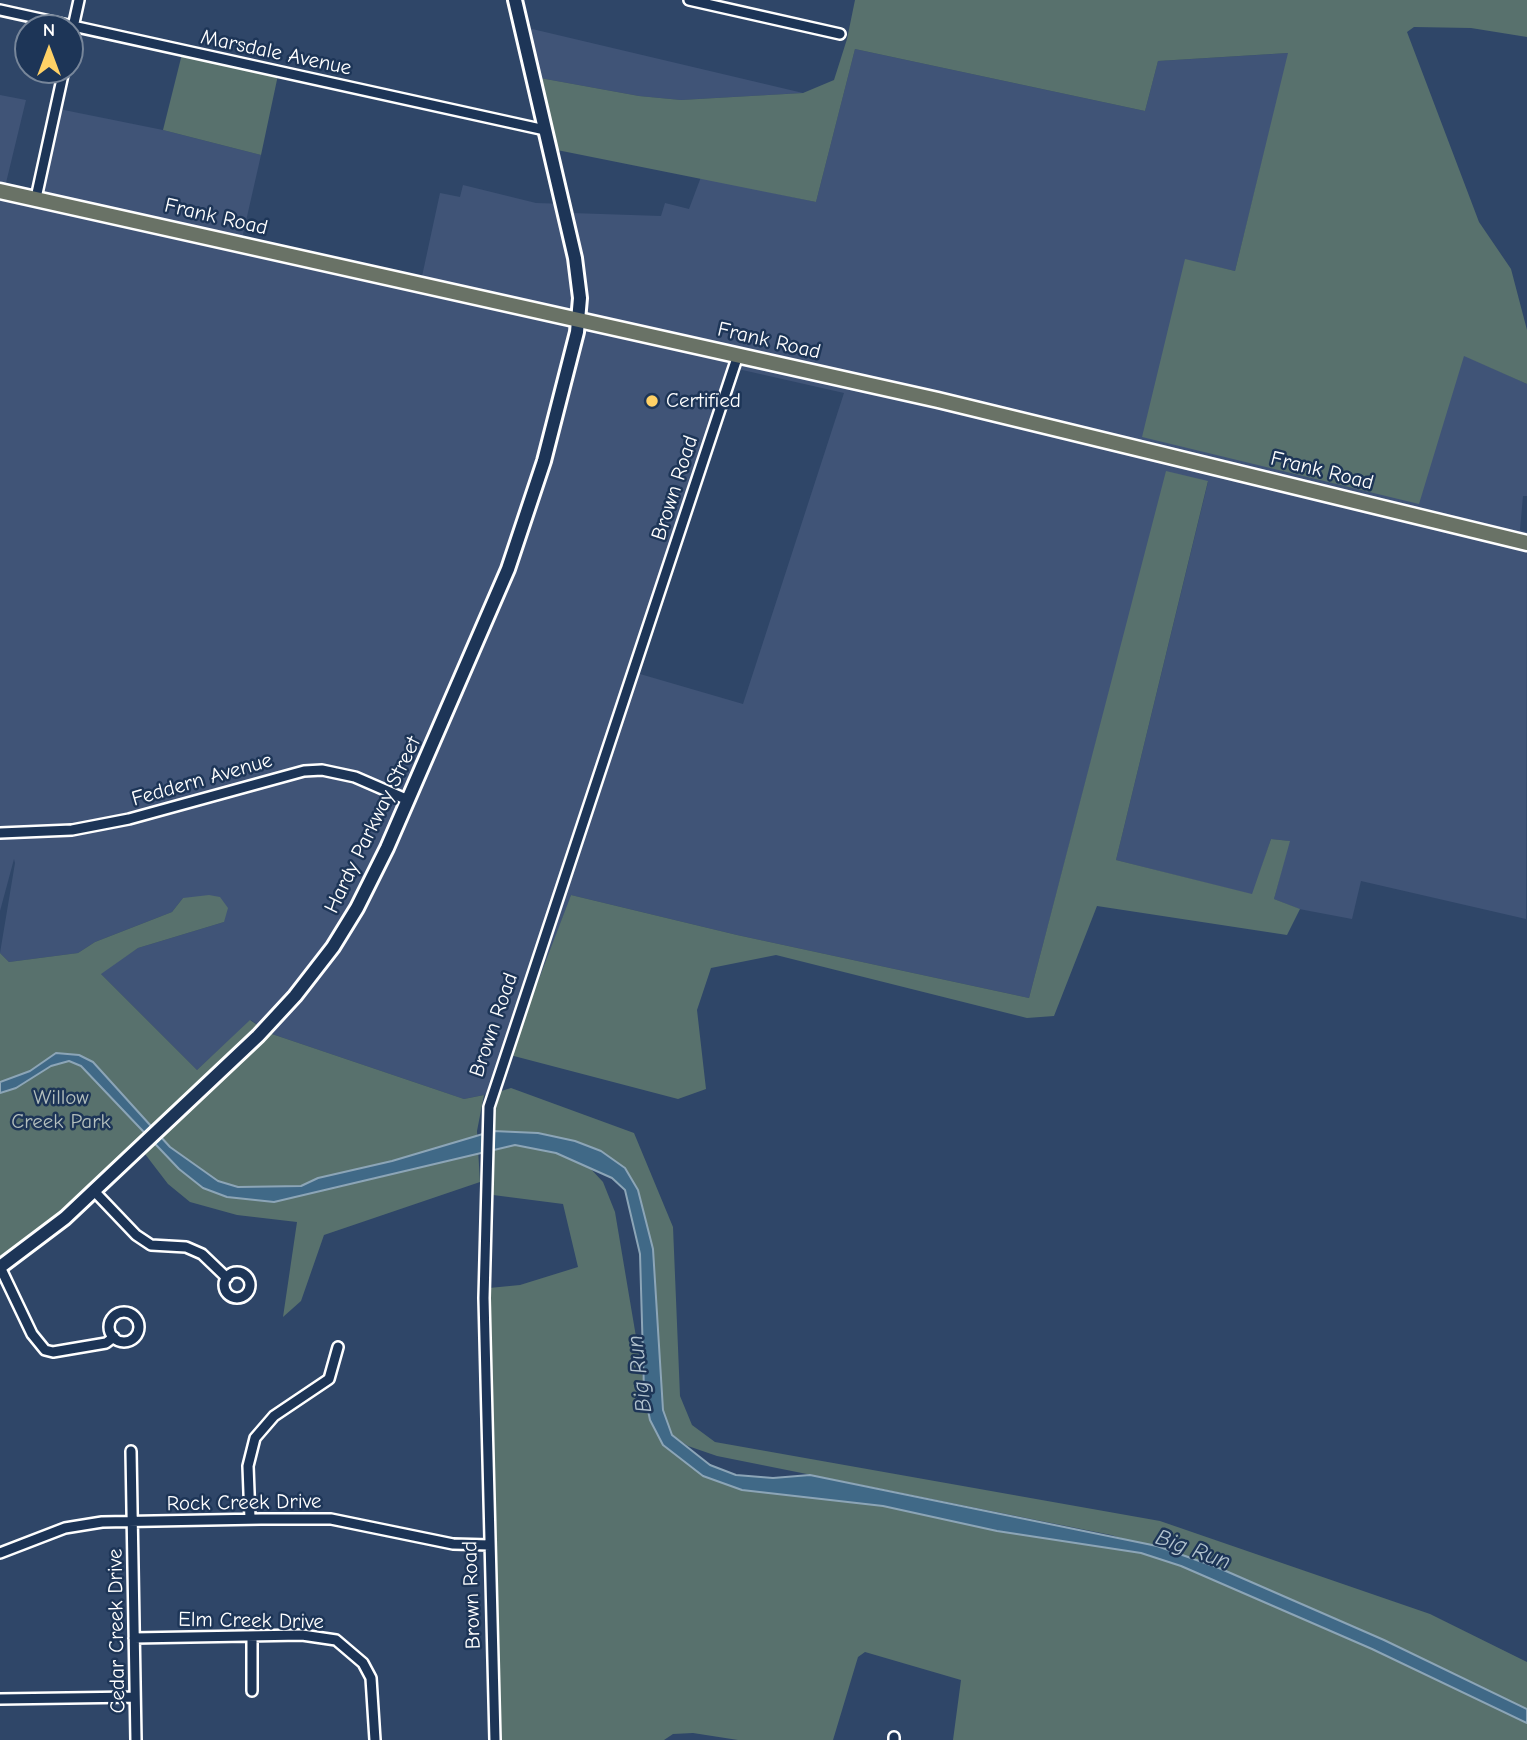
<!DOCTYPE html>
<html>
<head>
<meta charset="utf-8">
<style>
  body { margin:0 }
  #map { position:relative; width:1527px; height:1740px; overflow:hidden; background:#2f4668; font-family:"Comic Neue",sans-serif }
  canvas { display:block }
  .north { position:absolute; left:14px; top:14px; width:70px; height:70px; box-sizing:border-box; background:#1d3557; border:2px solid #77869a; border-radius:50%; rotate:0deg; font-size:19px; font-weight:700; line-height:28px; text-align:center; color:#fff }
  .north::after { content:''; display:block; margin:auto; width:24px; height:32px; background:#ffd166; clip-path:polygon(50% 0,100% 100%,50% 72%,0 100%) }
</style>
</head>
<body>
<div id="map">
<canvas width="1527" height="1740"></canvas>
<div class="north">N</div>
</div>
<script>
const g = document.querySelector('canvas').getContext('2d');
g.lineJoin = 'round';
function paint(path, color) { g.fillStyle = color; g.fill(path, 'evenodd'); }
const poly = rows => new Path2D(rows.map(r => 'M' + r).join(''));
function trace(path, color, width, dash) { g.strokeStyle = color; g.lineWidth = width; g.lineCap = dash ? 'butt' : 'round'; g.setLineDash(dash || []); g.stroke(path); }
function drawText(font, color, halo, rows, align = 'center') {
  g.font = font + ' "Comic Neue",sans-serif'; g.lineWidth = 5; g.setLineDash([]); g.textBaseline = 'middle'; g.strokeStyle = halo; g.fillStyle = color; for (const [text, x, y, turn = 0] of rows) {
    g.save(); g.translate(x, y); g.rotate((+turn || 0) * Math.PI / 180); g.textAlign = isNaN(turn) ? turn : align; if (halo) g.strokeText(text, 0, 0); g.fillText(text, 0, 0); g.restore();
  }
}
paint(poly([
  [528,28,803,93,681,100,639,96,540,78],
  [855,49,1145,111,1158,61,1289,53,1235,271,1185,260,1464,355,1527,384,1527,496,1523,496,1520,530,1527,532,1526,919,1361,881,1352,919,1299,909,1274,899,1289,841,1271,839,1253,895,1116,860,1208,482,1167,472,1029,998,737,935,571,895,498,1092,464,1099,269,1033,251,1020,197,1070,100,973,138,948,224,922,183,898,172,912,95,942,78,953,9,962,0,953,15,863,14,859,0,911,0,95,26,100,5,187,34,194,54,108,163,130,261,155,241,243,421,281,440,193,460,197,463,185,536,203,567,204,571,213,661,216,665,203,689,209,701,177,816,202],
  [738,369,844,393,743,704,640,674]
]), '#405477');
paint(poly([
  [855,0,1527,0,1527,37,1471,28,1414,27,1407,32,1479,222,1511,269,1527,330,1527,384,1464,356,1419,504,1142,437,1185,259,1235,271,1288,53,1158,61,1145,111,855,49,816,202,557,150,540,78,639,96,681,100,803,93,834,80,847,39],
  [182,54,278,75,261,155,163,130],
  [1166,471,1208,481,1116,860,1252,894,1271,839,1290,841,1274,899,1300,909,1287,935,1097,906,1054,1016,1027,1018,776,955,711,968,697,1010,706,1089,678,1099,510,1055,571,895,737,935,1029,998],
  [209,895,220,897,228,908,224,922,138,948,101,974,197,1070,250,1020,259,1026,49,1221,0,1258,0,953,9,962,78,953,95,942,172,912,183,898],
  [269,1033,464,1099,484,1095,477,1131,480,1182,324,1235,301,1301,283,1317,297,1222,237,1215,190,1202,168,1184,145,1154],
  [511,1088,634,1133,673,1227,680,1396,692,1425,715,1442,1160,1521,1430,1614,1527,1662,1527,1709,1384,1640,1219,1568,1111,1535,717,1456,688,1446,672,1435,663,1410,653,1249,638,1190,575,1141,538,1133,493,1131,498,1092],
  [515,1145,556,1152,589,1167,603,1182,615,1212,650,1420,703,1476,883,1506,997,1531,1141,1553,1181,1566,1372,1649,1527,1723,1527,1740,953,1740,961,1680,865,1652,858,1657,833,1740,738,1740,693,1733,673,1734,664,1740,499,1740,489,1288,520,1285,578,1267,563,1204,493,1195,493,1148]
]), '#58716d');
const water = poly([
  [56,1053,79,1055,93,1062,170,1147,218,1181,238,1187,301,1186,318,1178,392,1161,493,1131,538,1133,575,1141,601,1151,625,1168,638,1190,653,1249,663,1410,672,1435,710,1465,736,1475,773,1478,810,1475,1157,1546,1219,1568,1384,1640,1527,1709,1527,1723,1372,1649,1181,1566,1141,1553,997,1531,883,1506,742,1490,703,1476,663,1445,650,1420,644,1391,640,1254,625,1190,612,1178,556,1153,515,1145,274,1202,227,1197,203,1188,179,1169,81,1066,69,1061,51,1066,16,1088,0,1093,0,1082,30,1071,56,1053]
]);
paint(water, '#406987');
trace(water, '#8ca5b7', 2);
const minor = poly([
  [689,0,840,34],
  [0,10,545,130],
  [70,41,79,0],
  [36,198,64,70],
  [0,833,72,830,129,819,304,771,322,770,355,777,408,800],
  [94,1191,136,1235,151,1245,186,1247,202,1254,227,1278],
  [0,1267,32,1334,45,1350,53,1352,106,1343,114,1337],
  '224 1285a13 13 0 1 1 26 0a13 13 0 1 1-26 0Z',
  '109 1327a15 15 0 1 1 30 0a15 15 0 1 1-30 0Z',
  [131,1451,136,1740],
  [250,1519,248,1466,255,1438,274,1416,329,1379,338,1347],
  [0,1553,65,1528,102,1522,261,1519,331,1519,453,1544,490,1545],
  [252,1636,252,1691],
  [134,1638,302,1635,336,1640,363,1663,371,1678,375,1740],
  [0,1699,135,1697],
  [495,1740,484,1298,489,1107,738,355],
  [894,1740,894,1737]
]);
const secondary = poly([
  [0,1267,65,1218,258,1036,295,996,333,947,357,908,387,848,508,569,544,461,577,332,580,298,575,258,515,0]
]);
const primary = poly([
  [0,191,938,400,1527,543]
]);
trace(minor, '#fff', 14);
trace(secondary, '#fff', 18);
trace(primary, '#fff', 19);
trace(minor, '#1d3557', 9);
trace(secondary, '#1d3557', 12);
trace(primary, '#697266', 14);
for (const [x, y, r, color] of [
  [652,401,7,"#ffd166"]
]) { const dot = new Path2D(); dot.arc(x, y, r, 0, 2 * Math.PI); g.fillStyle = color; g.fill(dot); trace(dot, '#1d3557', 2.5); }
drawText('21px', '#fff', '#1d3557', [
  ["Marsdale Avenue",276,53,12],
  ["Frank Road",216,217,13],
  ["Frank Road",769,341,13],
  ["Frank Road",1322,471,14],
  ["Brown Road",675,488,-72],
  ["Feddern Avenue",202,780,-16],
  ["Hardy Parkway Street",373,825,-64],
  ["Brown Road",494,1025,-71],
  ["Rock Creek Drive",244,1503,-1],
  ["Brown Road",472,1595,-92],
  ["Elm Creek Drive",251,1621,1],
  ["Cedar Creek Drive",117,1631,-91]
]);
drawText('21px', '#fff', '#1d3557', [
  ["Certified",666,401]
], 'left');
drawText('21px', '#b4bfbd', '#1d3557', [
  ["Willow",61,1098],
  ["Creek Park",61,1122]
]);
drawText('italic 23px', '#b3c3cf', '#1d3557', [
  ["Big Run",640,1374,-97],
  ["Big Run",1193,1550,20]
]);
</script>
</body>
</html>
